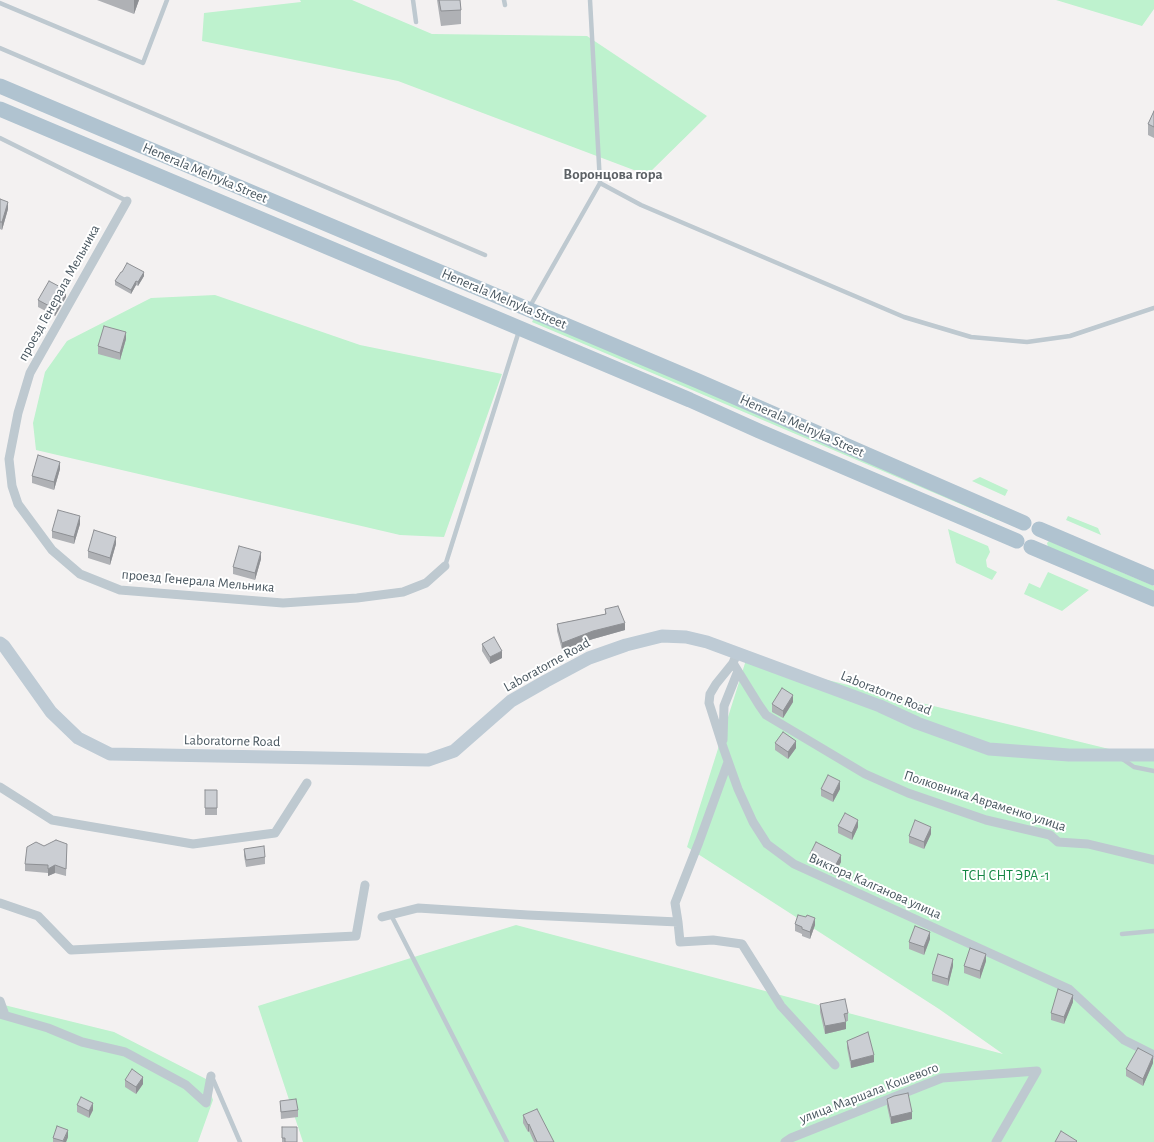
<!DOCTYPE html>
<html>
<head>
<meta charset="utf-8">
<style>
  body { margin:0 }
  canvas { display:block; background:#f3f1f1 }
</style>
</head>
<body>
<canvas width="1154" height="1142"></canvas>
<script>
const g = document.querySelector('canvas').getContext('2d');
g.lineJoin = 'round';
function paint(path, color) { g.fillStyle = color; g.fill(path, 'evenodd'); }
const poly = rows => new Path2D(rows.map(r => 'M' + r).join(''));
function trace(path, color, width, dash) { g.strokeStyle = color; g.lineWidth = width; g.lineCap = dash ? 'butt' : 'round'; g.setLineDash(dash || []); g.stroke(path); }
function drawText(font, color, halo, rows, align = 'center') {
  g.font = font + ' "Alegreya Sans",sans-serif'; g.lineWidth = 4; g.setLineDash([]); g.textBaseline = 'middle'; g.strokeStyle = halo; g.fillStyle = color; for (const [text, x, y, turn = 0] of rows) {
    g.save(); g.translate(x, y); g.rotate((+turn || 0) * Math.PI / 180); g.textAlign = isNaN(turn) ? turn : align; if (halo) g.strokeText(text, 0, 0); g.fillText(text, 0, 0); g.restore();
  }
}
paint(poly([
  [300,0,352,0,432,34,587,36,707,116,647,175,398,81,202,41,204,13,301,2],
  [1056,0,1154,0,1154,9,1142,26],
  [215,295,360,345,502,374,444,537,400,535,36,450,33,423,45,372,67,341,151,298],
  [535,316,1000,514,998,520,532,322],
  [980,477,1008,490,1005,496,972,481],
  [1068,516,1098,528,1101,535,1066,520],
  [948,529,988,546,990,552,986,560,987,567,997,572,992,580,956,563],
  [1049,541,1154,586,1154,592,1048,547,1047,543],
  [1048,572,1089,590,1062,611,1024,594,1029,583,1040,588],
  [746,660,1154,760,1154,1142,303,1142,258,1006,516,925,1003,1054,939,1009,687,847],
  [0,1004,114,1032,206,1079,213,1100,198,1142,0,1142]
]), '#bef2ce');
trace(poly([
  [413,0,416,22],
  [504,0,505,5],
  [0,3,143,63,167,0],
  [0,48,485,255],
  [0,138,127,201],
  [600,183,641,205,904,317,971,337,1027,342,1070,336,1154,308],
  [529,308,600,183,590,0],
  [445,566,519,331],
  [1121,758,1134,767,1154,771],
  [391,915,507,1142],
  [1122,934,1154,931],
  [212,1077,240,1142]
]), '#bec9d0', 4.5);
trace(poly([
  [127,201,30,373,18,413,9,459,12,486,18,504,52,550,80,574,120,590,283,603,357,598,403,592,426,583,445,566],
  [737,653,733,663,716,684,710,694,709,703,723,747,738,789,753,822,767,844,794,864,1069,989,1124,1040,1154,1055],
  [733,663,759,705,766,715,865,774,908,793,986,820,1050,835,1058,842,1088,844,1154,860],
  [723,740,724,706,738,671],
  [0,787,52,820,193,844,275,833,307,783],
  [0,903,38,916,71,950,356,936,365,885],
  [382,917,418,908,528,915,678,922,675,903,699,842,728,762],
  [678,922,680,942,713,940,742,944,781,1006,835,1065],
  [0,1001,5,1015],
  [0,1014,48,1028,82,1042,125,1052,186,1085,206,1103,211,1076],
  [785,1142,791,1138,942,1078,1037,1071],
  [996,1142,1037,1071]
]), '#bec9d0', 9);
trace(poly([
  [0,643,4,646,51,712,78,738,110,754,428,760,454,751,511,701,546,681,589,658,626,645,662,636,686,637,707,642,880,706,917,723,989,749,1069,755,1154,755]
]), '#becbd5', 13);
trace(poly([
  [0,86,698,381,1024,523],
  [0,109,690,400,759,431,1017,541],
  [1039,529,1154,578],
  [1031,547,1154,599]
]), '#b0c3d0', 15);
paint(poly([
  [97,0,139,0,134,14],
  [437,0,460,0,461,10,461,24,441,26],
  [1154,111,1154,138,1148,135,1148,124],
  [0,199,8,209,2,230,0,229],
  [122,272,144,276,138,286,136,285,131,294,115,285,115,281],
  [66,297,55,316,38,307,38,300],
  [126,339,120,360,98,354,98,346],
  [60,469,54,490,32,483,32,476],
  [80,524,74,544,52,538,52,531],
  [116,544,110,565,88,558,88,551],
  [261,559,255,580,233,574,233,567],
  [605,609,625,630,593,639,562,650,557,631,557,624,605,614],
  [482,644,502,658,490,664,482,651],
  [793,702,783,718,772,712,772,704],
  [775,743,796,748,788,759,775,750],
  [821,789,840,789,833,802,821,796],
  [205,790,217,790,217,815,205,815],
  [838,826,858,827,852,840,838,833],
  [931,834,924,849,909,843,909,836],
  [67,844,66,876,55,873,48,876,48,873,25,871,25,864,44,846],
  [244,849,265,857,265,864,246,867,244,856],
  [810,854,841,862,834,875,810,862],
  [795,924,815,925,810,939,802,936,802,934,795,931],
  [930,939,924,955,909,949,909,942],
  [986,961,980,979,964,973,964,966],
  [953,966,948,986,932,981,932,974],
  [1073,1002,1064,1024,1051,1020,1051,1013],
  [820,1004,848,1013,848,1021,845,1021,846,1029,825,1034,820,1012],
  [847,1041,874,1062,851,1068,847,1048],
  [1153,1063,1143,1086,1126,1076,1126,1069],
  [125,1080,143,1084,136,1094,125,1087],
  [887,1099,912,1119,891,1124,887,1106],
  [280,1101,298,1110,298,1117,281,1119],
  [77,1105,93,1110,89,1118,77,1112],
  [523,1115,554,1142,534,1142,529,1131,528,1132,523,1123],
  [282,1127,297,1142,282,1142],
  [68,1137,66,1142,53,1142,53,1138]
]), '#afb1b5');
paint(poly([
  [134,0,139,0,134,14],
  [8,202,8,209,2,230,2,222],
  [144,272,144,276,138,286,138,282],
  [136,281,136,285,131,294,131,290],
  [66,290,66,297,55,316,55,309],
  [126,332,126,339,120,360,120,353],
  [60,462,60,469,54,490,54,482],
  [80,516,80,524,74,544,74,537],
  [116,537,116,544,110,565,110,558],
  [261,552,261,559,255,580,255,573],
  [625,623,625,630,593,639,562,650,562,643,593,631],
  [502,651,502,658,490,664,490,657],
  [793,695,793,702,783,718,783,711],
  [796,741,796,748,788,759,788,752],
  [840,781,840,789,833,802,833,795],
  [858,820,858,827,852,840,852,833],
  [931,827,931,834,924,849,924,842],
  [841,855,841,862,834,875,834,868],
  [55,865,55,873,48,876,48,869],
  [815,918,815,925,810,939,810,932],
  [930,932,930,939,924,955,924,947],
  [986,954,986,961,980,979,980,971],
  [953,959,953,966,948,986,948,979],
  [1073,995,1073,1002,1064,1024,1064,1017],
  [846,1022,846,1029,825,1034,825,1026],
  [874,1055,874,1062,851,1068,851,1061],
  [1153,1056,1153,1063,1143,1086,1143,1079],
  [143,1077,143,1084,136,1094,136,1087],
  [93,1103,93,1110,89,1118,89,1111],
  [912,1112,912,1119,891,1124,891,1117],
  [529,1124,529,1131,528,1132,528,1125],
  [68,1130,68,1137,66,1142,63,1142]
]), '#8e9094');
const building = poly([
  [439,0,460,0,461,10,441,11,439,0],
  [1154,111,1154,127,1148,124,1154,111],
  [0,199,8,202,2,222,0,222,0,199],
  [127,263,144,272,138,282,136,281,131,290,115,281,121,272,122,272,127,263],
  [49,281,66,290,55,309,38,300,49,281],
  [104,326,126,332,120,353,98,346,104,326],
  [38,455,60,462,54,482,32,476,38,455],
  [58,510,80,516,74,537,52,531,58,510],
  [94,530,116,537,110,558,88,551,94,530],
  [239,546,261,552,255,573,233,567,239,546],
  [618,606,625,623,593,631,562,643,557,624,606,614,605,609,618,606],
  [494,637,502,651,490,657,482,644,494,637],
  [782,688,793,695,783,711,772,704,782,688],
  [783,732,796,741,788,752,775,743,783,732],
  [828,775,840,781,833,795,821,789,828,775],
  [205,790,217,790,217,808,205,808,205,790],
  [845,813,858,820,852,833,838,826,845,813],
  [915,820,931,827,924,842,909,836,915,820],
  [56,840,67,844,66,869,55,865,48,869,48,865,25,864,27,847,36,842,44,846,56,840],
  [816,842,841,855,834,868,810,854,816,842],
  [264,846,265,857,246,860,244,849,264,846],
  [798,915,806,917,807,915,815,918,810,932,802,929,802,927,795,924,798,915],
  [915,926,930,932,924,947,909,942,915,926],
  [970,948,986,954,980,971,964,966,970,948],
  [938,954,953,959,948,979,932,974,938,954],
  [1058,989,1073,995,1064,1017,1051,1013,1058,989],
  [845,999,848,1013,844,1014,846,1022,825,1026,820,1004,845,999],
  [868,1032,874,1055,851,1061,847,1041,868,1032],
  [1138,1048,1153,1056,1143,1079,1126,1069,1138,1048],
  [132,1069,143,1077,136,1087,125,1080,132,1069],
  [908,1093,912,1112,891,1117,887,1099,894,1096,908,1093],
  [81,1097,93,1103,89,1111,77,1105,81,1097],
  [296,1099,298,1110,281,1112,280,1101,296,1099],
  [537,1109,554,1142,537,1142,529,1124,528,1125,523,1115,537,1109],
  [57,1126,68,1130,63,1141,53,1138,57,1126],
  [282,1127,297,1127,297,1142,285,1142,285,1138,282,1138,282,1127],
  [1061,1131,1077,1141,1076,1142,1055,1142,1061,1131]
]);
paint(building, '#cbced3');
trace(building, '#8e9094', 1);
drawText('14px', '#48565f', '#fff', [
  ["Henerala Melnyka Street",205,173,23],
  ["проезд Генерала Мельника",59,293,-61],
  ["Henerala Melnyka Street",504,299,23],
  ["Henerala Melnyka Street",802,426,24],
  ["проезд Генерала Мельника",198,581,5],
  ["Laboratorne Road",547,665,-29],
  ["Laboratorne Road",886,693,22],
  ["Laboratorne Road",232,741,1],
  ["Полковника Авраменко улица",985,801,18],
  ["Виктора Калганова улица",875,886,24],
  ["улица Маршала Кошевого",869,1093,-21]
]);
drawText('14px', '#138643', '#fff', [
  ["ТСН СНТ ЭРА -1",1006,876]
]);
drawText('bold 15px', '#5d6266', '#fff', [
  ["Воронцова гора",613,174]
]);
</script>
</body>
</html>
